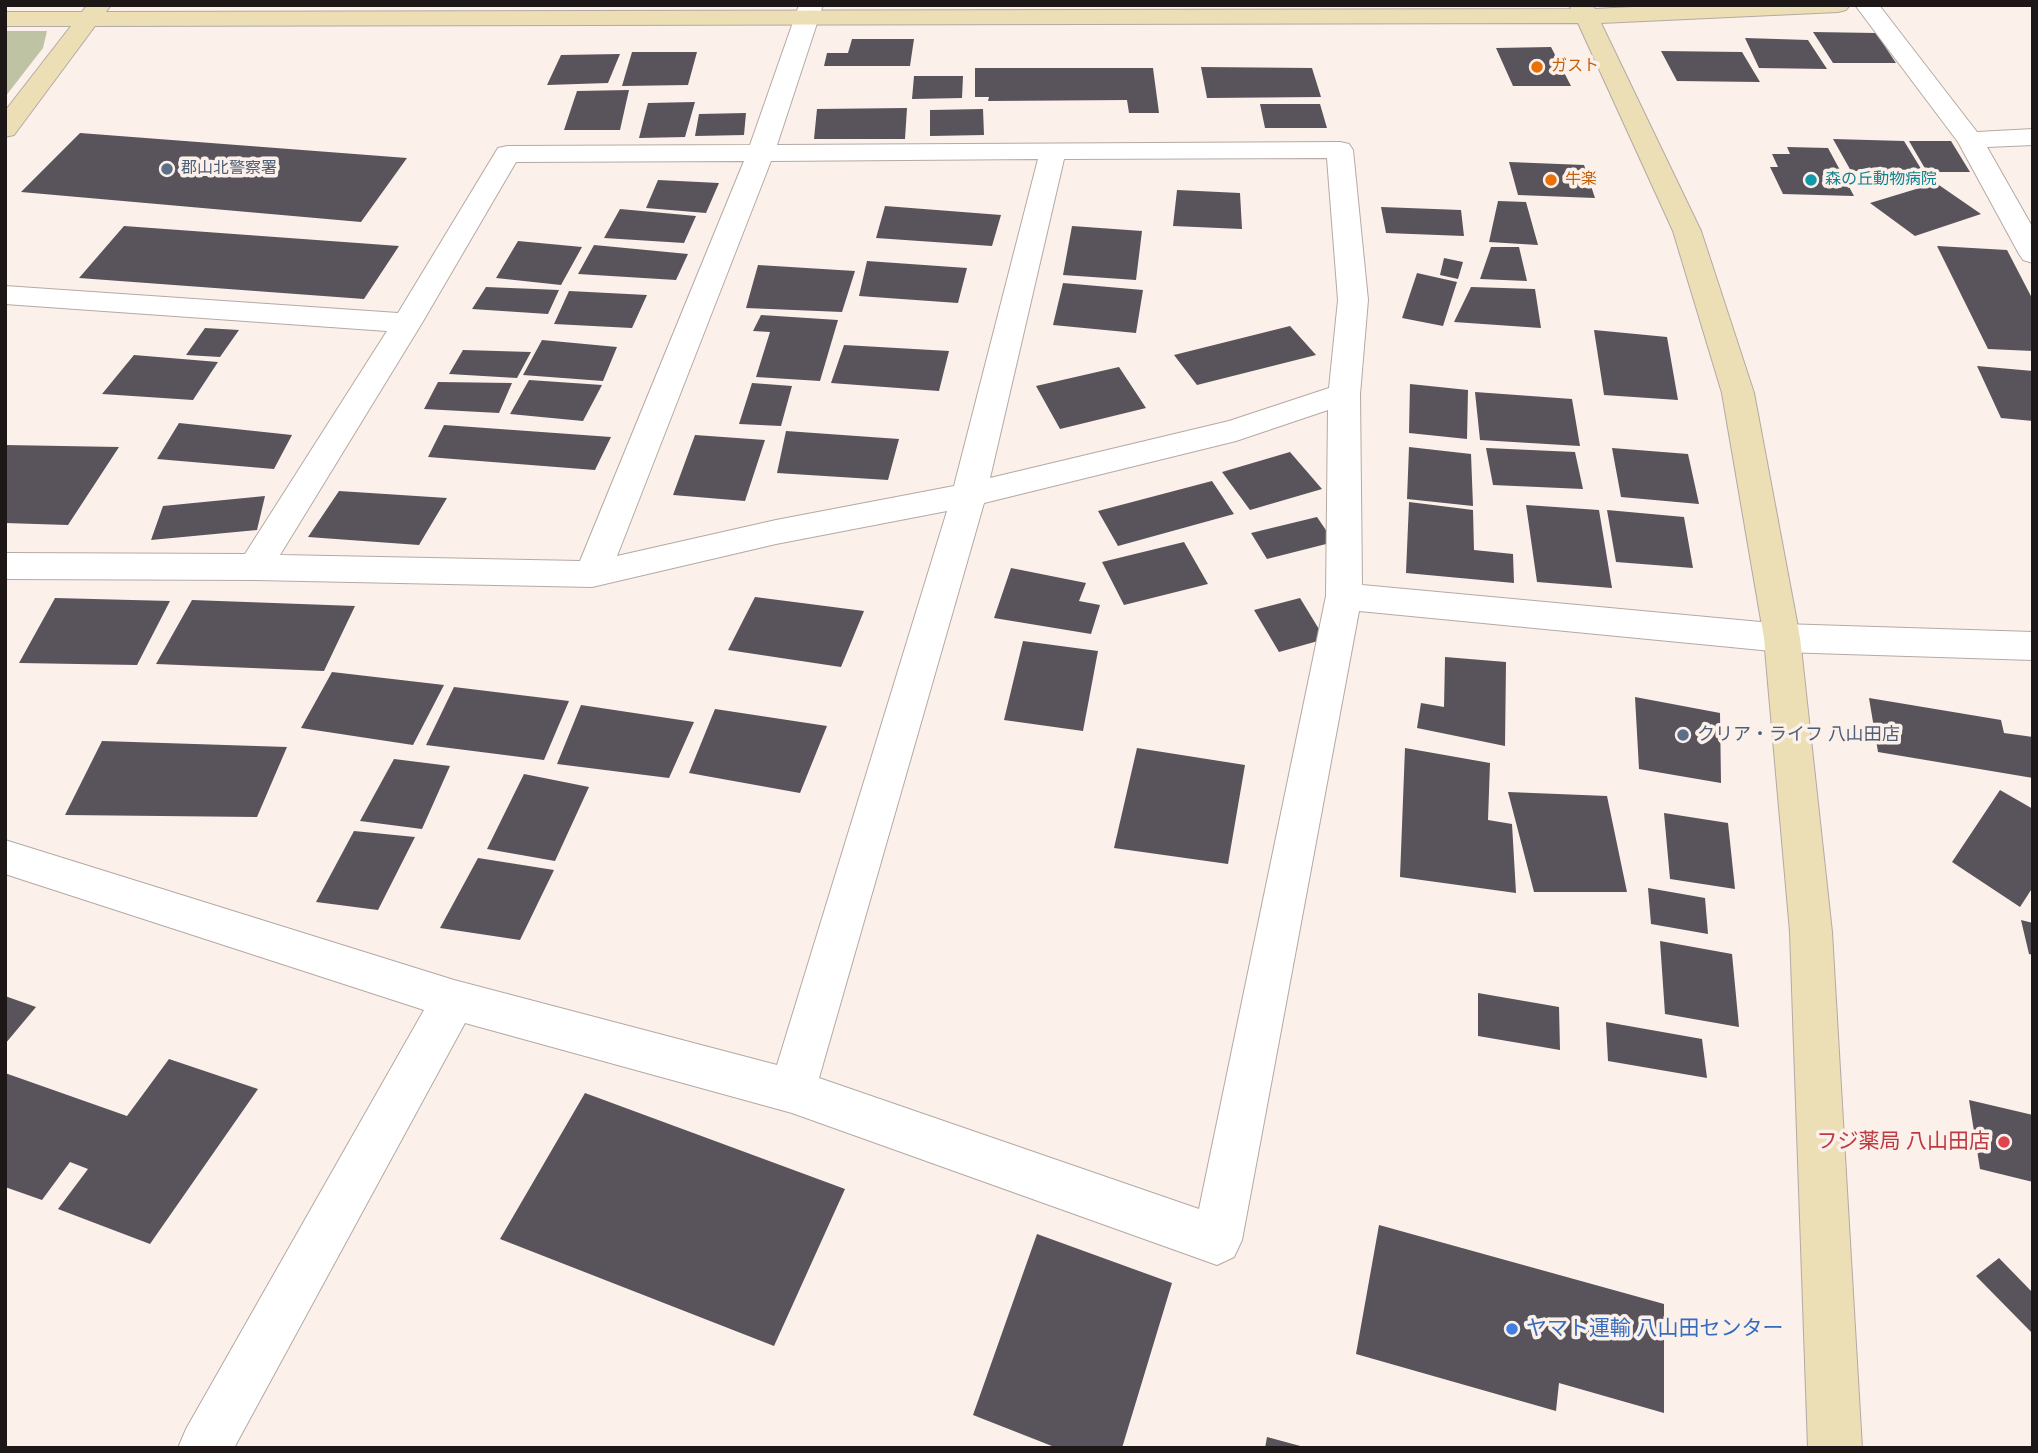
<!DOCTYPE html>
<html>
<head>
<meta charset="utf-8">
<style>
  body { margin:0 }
  #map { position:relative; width:2038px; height:1453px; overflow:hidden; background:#fcf0ea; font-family:"Fira Sans",sans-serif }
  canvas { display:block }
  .frame { position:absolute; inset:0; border:7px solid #1d1817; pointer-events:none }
</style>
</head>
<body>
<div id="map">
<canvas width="2038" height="1453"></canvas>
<div class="frame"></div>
</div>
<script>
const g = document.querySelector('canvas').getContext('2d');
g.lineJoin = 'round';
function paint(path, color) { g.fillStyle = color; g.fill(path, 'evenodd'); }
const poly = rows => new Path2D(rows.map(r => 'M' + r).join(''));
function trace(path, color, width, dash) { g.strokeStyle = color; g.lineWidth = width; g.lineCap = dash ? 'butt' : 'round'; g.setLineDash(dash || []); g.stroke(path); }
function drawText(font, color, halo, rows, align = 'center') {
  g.font = font + ' "Fira Sans","Noto Sans JP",sans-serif'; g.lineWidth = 7; g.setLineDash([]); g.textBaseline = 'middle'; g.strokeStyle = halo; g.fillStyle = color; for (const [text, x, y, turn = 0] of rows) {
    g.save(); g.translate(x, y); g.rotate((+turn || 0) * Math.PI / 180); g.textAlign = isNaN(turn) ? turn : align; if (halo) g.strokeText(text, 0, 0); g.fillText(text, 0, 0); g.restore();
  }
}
paint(poly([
  [5,31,47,31,43,48,5,97]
]), '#bec3a4');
paint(poly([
  [1813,32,1876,33,1896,63,1833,63],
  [1745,38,1808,40,1827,69,1759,68],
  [852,39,914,39,910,66,824,66,827,53,848,53],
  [1551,47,1571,86,1513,86,1496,48],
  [1661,51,1742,52,1760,82,1677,81],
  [632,52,697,52,688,85,622,86],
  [620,54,608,83,547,85,561,55],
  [1201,67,1312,68,1321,97,1207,98],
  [975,68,1153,68,1159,113,1129,113,1127,100,988,101,989,97,975,97],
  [914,76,963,76,962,98,912,99],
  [629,90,620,130,564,130,577,91],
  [695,102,685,137,639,138,648,103],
  [1260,104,1320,104,1327,128,1265,128],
  [907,108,905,139,814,139,817,109],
  [983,109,984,135,930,136,930,110],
  [746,113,744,135,695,136,699,114],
  [80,133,407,158,361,222,21,192],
  [1833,139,1904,141,1923,172,1851,171],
  [1909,141,1951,141,1970,172,1927,172],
  [1787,147,1828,148,1854,196,1783,194,1770,167,1778,167,1772,154,1790,154],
  [1509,162,1584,165,1595,198,1518,195],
  [658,180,719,183,706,213,646,208],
  [1936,183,1981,214,1915,236,1870,203],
  [1177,190,1240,193,1242,229,1173,226],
  [1498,201,1526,202,1538,245,1489,242],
  [885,206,1001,215,992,246,876,238],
  [1381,207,1461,210,1464,236,1386,233],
  [620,209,696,216,684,243,604,238],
  [124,226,399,246,364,299,79,278],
  [1072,226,1142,231,1136,280,1063,275],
  [518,241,582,247,561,285,496,278],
  [594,245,688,254,676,280,578,274],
  [1937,246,2007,250,2033,300,2033,351,1988,349],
  [1491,247,1519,247,1527,281,1480,279],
  [1444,258,1463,262,1458,279,1440,275],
  [867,261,967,268,958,303,859,296],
  [758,265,855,271,842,312,746,308],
  [1417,273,1457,282,1443,326,1402,318],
  [1063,283,1143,290,1136,333,1053,325],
  [486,287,559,290,548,314,472,309],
  [1471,287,1535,289,1541,328,1454,322],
  [569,291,647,295,632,328,554,324],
  [761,315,838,320,820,381,756,377,770,332,753,331],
  [1290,326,1316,355,1197,385,1174,355],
  [205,328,239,330,220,357,186,355],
  [1594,330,1667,337,1678,400,1604,395],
  [542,340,617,347,603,381,523,375],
  [844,345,949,351,939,391,831,383],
  [463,350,531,352,517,378,449,374],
  [134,355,218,362,193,400,102,394],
  [1977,366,2033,371,2033,421,2001,418],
  [1119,367,1146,408,1060,429,1036,386],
  [529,380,602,385,583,421,510,414],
  [438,382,512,383,499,413,424,409],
  [752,383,792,386,781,426,739,424],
  [1410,384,1468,390,1467,439,1409,433],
  [1475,392,1572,399,1580,446,1480,440],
  [179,423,292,435,274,469,157,459],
  [444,425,611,437,595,470,428,457],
  [786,431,899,439,888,480,777,473],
  [695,435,765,440,745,501,673,495],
  [5,445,119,447,68,525,5,523],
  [1409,447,1471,454,1473,506,1407,499],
  [1486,448,1575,452,1583,489,1493,485],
  [1612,448,1688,454,1699,504,1621,497],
  [1290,452,1322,489,1250,510,1222,472],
  [1212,481,1234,514,1118,546,1098,511],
  [339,491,447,498,419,545,308,537],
  [265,496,257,530,151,540,163,506],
  [1409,502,1473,510,1474,550,1513,554,1514,583,1406,573],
  [1526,505,1599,510,1612,588,1537,582],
  [1607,510,1684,517,1693,568,1616,562],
  [1317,517,1334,542,1267,559,1251,533],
  [1184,542,1208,584,1124,605,1102,562],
  [1011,568,1086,583,1079,601,1100,605,1091,634,994,618],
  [755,597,864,611,841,667,728,650],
  [55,598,170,601,137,665,19,663],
  [1300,598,1325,639,1279,652,1254,610],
  [192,600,355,606,324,671,156,664],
  [1023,641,1098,651,1083,731,1004,720],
  [1445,657,1506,662,1505,746,1417,728,1421,703,1444,707],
  [332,672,444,685,413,745,301,728],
  [454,687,569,701,544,760,426,745],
  [1635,697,1720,713,1721,783,1639,769],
  [1869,698,2001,720,2004,733,2033,737,2033,778,1878,752],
  [581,705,694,722,669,778,557,764],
  [715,709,827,726,800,793,689,773],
  [102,741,287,747,257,817,65,815],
  [1137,748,1245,765,1228,864,1114,848],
  [1405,748,1490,763,1488,820,1512,824,1516,893,1400,877],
  [394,759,450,766,422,829,360,821],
  [524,774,589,787,555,861,487,849],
  [2000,790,2033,809,2033,887,2020,907,1952,862],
  [1508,792,1607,796,1627,892,1534,892],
  [1664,813,1728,823,1735,889,1670,879],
  [354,831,415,837,378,910,316,902],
  [478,858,554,870,520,940,440,928],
  [1648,888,1705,898,1708,934,1651,924],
  [2021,920,2033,923,2033,955,2029,954],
  [1660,941,1732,954,1739,1027,1665,1014],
  [1478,993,1559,1007,1560,1050,1478,1036],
  [5,996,36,1007,5,1044],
  [1606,1022,1702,1039,1707,1078,1608,1061],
  [169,1059,258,1089,150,1244,58,1209,88,1169,70,1162,42,1200,5,1187,5,1073,127,1116],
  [585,1093,845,1189,774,1346,500,1239],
  [1969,1100,2033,1115,2033,1182,1980,1169],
  [1379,1225,1664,1304,1664,1413,1559,1383,1556,1411,1356,1354],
  [1037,1234,1172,1283,1122,1448,1057,1448,973,1415],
  [1999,1258,2033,1293,2033,1334,1976,1276],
  [1267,1437,1304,1447,1304,1448,1265,1448]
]), '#59535b');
const street = poly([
  [799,5,823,5,777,145,1340,142,1349,144,1353,150,1368,300,1360,394,1362,585,1782,624,2033,632,2033,660,1782,652,1359,611,1242,1240,1234,1257,1217,1265,792,1113,465,1023,234,1448,178,1448,186,1429,424,1010,5,874,5,840,454,980,777,1065,947,511,776,544,592,587,255,580,5,579,5,553,245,554,387,331,5,304,5,286,398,313,498,148,507,146,750,145,799,5],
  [1327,158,1338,300,1329,388,1229,421,990,478,1064,159,1327,158],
  [1038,159,954,486,776,520,617,556,771,161,1038,159],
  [744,161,580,561,280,555,422,323,516,162,744,161],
  [1328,410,1326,596,1199,1209,819,1078,984,503,1236,441,1328,410],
  [1855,5,1879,5,1977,132,2033,129,2033,145,1987,147,2033,228,2033,263,2023,260,2019,254,1958,142,1855,5]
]);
const secondary = poly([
  [87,5,111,5,106,12,1571,9,1569,5,1593,5,1595,9,1670,5,1850,5,1846,10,1838,12,1601,23,1701,231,1754,393,1800,638,1832,932,1862,1448,1808,1448,1790,932,1764,638,1722,393,1673,231,1578,23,95,26,14,135,5,137,5,111,71,26,5,26,5,12,82,12,87,5]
]);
trace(street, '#b4a9a4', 2);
trace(secondary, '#b4a9a4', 2);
paint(street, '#fff');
paint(secondary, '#ecdeb5');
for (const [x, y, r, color] of [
  [1537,67,7,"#e8710a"],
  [167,169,7,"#5c6f8a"],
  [1551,180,7,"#e8710a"],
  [1811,180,7,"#0f9aa8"],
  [1683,735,7,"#5c6f8a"],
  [2004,1142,7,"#e0444e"],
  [1512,1329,7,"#3f7fe0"]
]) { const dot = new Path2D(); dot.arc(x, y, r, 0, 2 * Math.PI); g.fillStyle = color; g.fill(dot); trace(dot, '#fcf0ea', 2.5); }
drawText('16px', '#c56008', '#fcf0ea', [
  ["ガスト",1551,67],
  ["牛楽",1565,180]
], 'left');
drawText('16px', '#4e5e75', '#fcf0ea', [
  ["郡山北警察署",181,169]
], 'left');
drawText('16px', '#0d838f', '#fcf0ea', [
  ["森の丘動物病院",1825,180]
], 'left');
drawText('18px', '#4e5e75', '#fcf0ea', [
  ["クリア・ライフ 八山田店",1697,735]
], 'left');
drawText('21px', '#be3a42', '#fcf0ea', [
  ["フジ薬局 八山田店",1990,1142]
], 'right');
drawText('21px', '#366cbe', '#fcf0ea', [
  ["ヤマト運輸 八山田センター",1526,1329]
], 'left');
</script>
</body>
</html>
